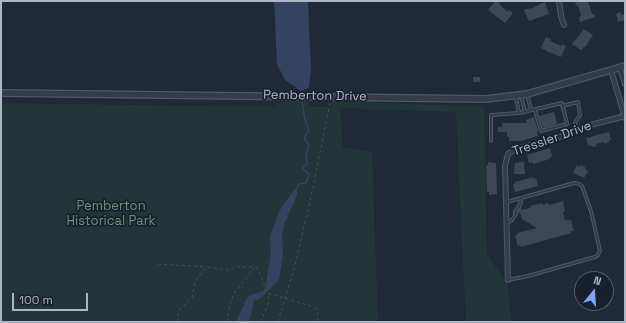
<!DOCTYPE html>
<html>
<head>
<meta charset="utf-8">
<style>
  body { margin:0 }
  #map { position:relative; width:626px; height:323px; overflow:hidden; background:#202938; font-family:"Space Grotesk",sans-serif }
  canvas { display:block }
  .frame { position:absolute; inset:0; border:2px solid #aeb6c5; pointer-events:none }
  .north { position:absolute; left:574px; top:271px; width:40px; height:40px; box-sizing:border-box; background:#19202d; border:1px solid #555c6a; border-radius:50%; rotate:18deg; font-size:11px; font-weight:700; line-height:16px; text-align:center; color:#aeb6c5 }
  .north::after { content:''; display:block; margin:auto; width:14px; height:18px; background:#80a6f8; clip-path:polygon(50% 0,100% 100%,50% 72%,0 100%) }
  .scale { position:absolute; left:12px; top:293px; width:76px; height:18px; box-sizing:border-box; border:2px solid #aeb6c5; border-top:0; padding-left:5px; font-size:12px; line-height:14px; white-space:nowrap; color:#aeb6c5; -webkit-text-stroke:3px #19202d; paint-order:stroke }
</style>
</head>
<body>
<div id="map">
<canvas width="626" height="323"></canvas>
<div class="frame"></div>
<div class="north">N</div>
<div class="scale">100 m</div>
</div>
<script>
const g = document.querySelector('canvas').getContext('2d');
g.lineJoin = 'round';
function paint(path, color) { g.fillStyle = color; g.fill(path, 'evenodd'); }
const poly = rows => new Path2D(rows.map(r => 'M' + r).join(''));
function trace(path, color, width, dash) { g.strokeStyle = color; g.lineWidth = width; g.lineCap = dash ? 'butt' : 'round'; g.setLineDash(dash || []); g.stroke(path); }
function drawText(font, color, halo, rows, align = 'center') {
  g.font = font + ' "Space Grotesk",sans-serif'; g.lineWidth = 3.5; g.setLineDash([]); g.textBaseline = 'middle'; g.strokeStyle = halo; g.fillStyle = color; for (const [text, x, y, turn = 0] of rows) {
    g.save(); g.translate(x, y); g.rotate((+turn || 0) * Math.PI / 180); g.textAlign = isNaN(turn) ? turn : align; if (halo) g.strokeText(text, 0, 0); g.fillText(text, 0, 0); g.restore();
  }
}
paint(poly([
  [289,100,310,101,308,107,332,107,332,101,484,107,487,254,507,284,512,322,466,322,456,112,340,108,343,147,372,152,378,322,1,322,1,103,276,107,275,104]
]), '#223539');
paint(poly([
  [274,1,308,1,311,70,309,88,301,91,285,80,277,64],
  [297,187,297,195,284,225,282,236,283,254,279,280,262,297,254,301,249,322,236,322,248,296,265,290,271,251,270,236,277,217,282,206]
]), '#344360');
trace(poly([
  [297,187,299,184,306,183,309,175,309,174,303,169,304,166,307,164,306,156,309,145,304,138,309,131,305,120,302,101]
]), '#344360', 1.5);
paint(poly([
  [495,1,500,3,499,4,508,12,509,10,513,13,505,23,488,10],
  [575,1,588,1,592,14,594,14,595,17,580,22,579,17,581,16,578,5,576,6],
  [545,2,549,14,529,21,524,10,529,8,530,9],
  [621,12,621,15,625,14,625,20,618,22,616,14],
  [584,29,593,35,586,46,585,46,581,50,572,44],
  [546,37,551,39,550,41,561,46,562,44,566,46,561,57,546,51,546,50,541,48],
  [473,77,480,77,480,82,473,82],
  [554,112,557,124,543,128,539,116],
  [534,117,538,131,537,131,538,136,521,141,509,141,509,137,507,137,507,132,498,132,498,127,502,127,502,123,527,123,526,120],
  [609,132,611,140,609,140,609,142,604,144,604,142,596,144,597,146,592,147,591,145,588,146,586,138],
  [550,148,552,157,550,157,550,159,533,164,532,162,529,163,527,155],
  [488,162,496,163,497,194,489,195,489,192,487,192,486,165,488,165],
  [524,162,525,174,514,174,515,163],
  [577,165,580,167,581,165,586,168,585,169,588,171,584,178,573,173],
  [533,177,533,179,536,178,538,186,515,192,513,184,515,184,515,182],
  [563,201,565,211,563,212,565,220,571,220,574,231,571,231,571,233,521,247,520,245,518,246,515,236,517,235,517,233,537,228,522,219,519,210,531,208,530,206,542,203,543,205,548,203,549,205]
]), '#3c4758');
const service = poly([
  [527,94,531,110],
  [521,95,525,112],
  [516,97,519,113],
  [562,106,578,102,580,115,575,123,577,129],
  [491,141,491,115,519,113,562,103,567,124,541,131,535,110],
  [507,202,574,183,579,184,582,186,591,211,600,251,598,255,595,257,528,276,508,280],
  [519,208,521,198],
  [515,216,515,212,521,203],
  [507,223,512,220,517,212]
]);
const minor = poly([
  [559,1,561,16,564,25],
  [620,68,625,84],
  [611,70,625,118],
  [508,280,505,166,508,154,516,149,557,138,583,127,625,116]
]);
const tertiary = poly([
  [1,93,486,99,527,94,625,66]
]);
trace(service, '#515966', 4);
trace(minor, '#515966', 6);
trace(tertiary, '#515966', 8);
trace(poly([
  [158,264,207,267],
  [256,267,264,282,264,289,270,294,311,306,317,310,318,322],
  [177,322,179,310,192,298,195,282,203,271,208,267,227,270,236,267,255,267],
  [227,322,230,304,235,291,238,289,255,267],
  [261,322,268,304,269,294],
  [278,322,294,269,310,202,330,103]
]), '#405257', 1, [3, 3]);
trace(service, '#343b49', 2);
trace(minor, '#343b49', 4);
trace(tertiary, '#343b49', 5.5);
drawText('13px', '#aeb6c5', '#19202d', [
  ["Pemberton Drive",315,96,1],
  ["Tressler Drive",552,139,-19]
]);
drawText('13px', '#669674', '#19202d', [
  ["Pemberton",111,206],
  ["Historical Park",111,221]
]);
</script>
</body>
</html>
